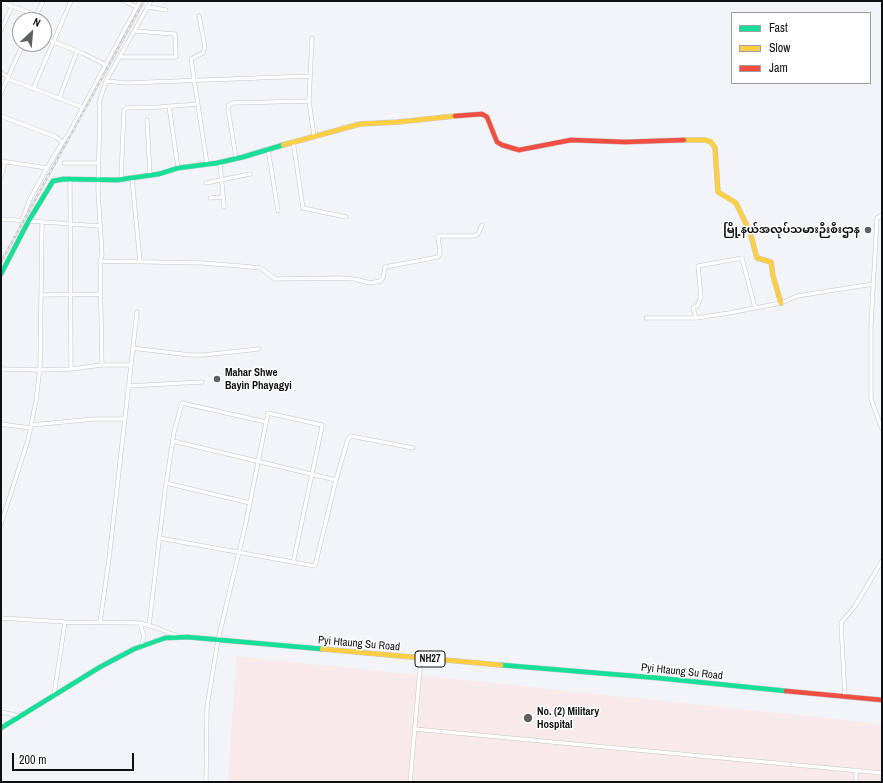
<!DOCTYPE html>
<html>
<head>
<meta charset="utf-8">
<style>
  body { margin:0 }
  #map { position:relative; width:883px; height:783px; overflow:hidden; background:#f2f4f7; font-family:"Archivo Narrow",sans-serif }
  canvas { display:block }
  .frame { position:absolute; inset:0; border:2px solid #0f1012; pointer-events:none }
  .legend { position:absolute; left:731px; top:12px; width:140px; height:72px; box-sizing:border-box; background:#fff; border:1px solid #9f9fa0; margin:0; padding:5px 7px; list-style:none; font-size:12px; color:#0f1012 }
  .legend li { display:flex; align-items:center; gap:8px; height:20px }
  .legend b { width:20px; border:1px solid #9f9fa0 }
  .north { position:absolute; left:12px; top:12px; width:40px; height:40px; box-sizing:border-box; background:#fff; border:1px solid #9f9fa0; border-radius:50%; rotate:26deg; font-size:11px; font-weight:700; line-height:16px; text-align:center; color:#0f1012 }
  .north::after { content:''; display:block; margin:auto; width:14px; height:18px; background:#5e6062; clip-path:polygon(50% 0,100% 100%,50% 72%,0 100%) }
  .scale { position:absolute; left:12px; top:753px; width:122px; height:18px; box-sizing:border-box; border:2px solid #0f1012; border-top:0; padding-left:5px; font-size:12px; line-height:14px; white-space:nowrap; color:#0f1012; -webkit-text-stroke:3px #fff; paint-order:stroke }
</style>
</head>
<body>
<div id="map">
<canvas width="883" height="783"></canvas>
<div class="frame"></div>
<ul class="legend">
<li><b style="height:5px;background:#16e098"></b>Fast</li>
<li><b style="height:5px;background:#ffcf43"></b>Slow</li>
<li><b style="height:5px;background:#f24e42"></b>Jam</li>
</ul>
<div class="north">N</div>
<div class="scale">200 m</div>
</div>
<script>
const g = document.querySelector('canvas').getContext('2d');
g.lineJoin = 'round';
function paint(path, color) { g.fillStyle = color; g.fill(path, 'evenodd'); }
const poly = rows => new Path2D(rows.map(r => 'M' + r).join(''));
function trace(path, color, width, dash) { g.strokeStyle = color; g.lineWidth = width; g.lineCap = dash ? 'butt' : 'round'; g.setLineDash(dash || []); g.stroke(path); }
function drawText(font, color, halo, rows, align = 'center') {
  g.font = font + ' "Archivo Narrow","Noto Sans Myanmar",sans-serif'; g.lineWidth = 3; g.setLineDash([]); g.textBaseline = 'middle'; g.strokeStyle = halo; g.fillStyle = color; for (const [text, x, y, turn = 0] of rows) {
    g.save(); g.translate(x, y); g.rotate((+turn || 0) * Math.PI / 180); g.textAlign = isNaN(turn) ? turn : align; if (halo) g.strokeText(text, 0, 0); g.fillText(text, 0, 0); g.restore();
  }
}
paint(poly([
  [236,656,882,724,882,782,228,782]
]), '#f8eaeb');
const street = poly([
  [124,1,137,7],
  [1,2,36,15],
  [148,7,166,10],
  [199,16,205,47,203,53,191,59,207,164],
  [34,20,43,1],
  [1,30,12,6],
  [44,38,82,53,106,65],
  [312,38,309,101,314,136],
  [119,57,176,57,175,34,134,31],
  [1,73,8,77],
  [8,79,82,107],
  [106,81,126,83,310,76],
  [33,89,71,1],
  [1,93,23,44],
  [59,99,77,51],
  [169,106,178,168],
  [1,116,56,137,62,142],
  [147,120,150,175],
  [293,141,303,208,346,217],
  [268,149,278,211],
  [236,158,228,109,229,105,232,103,309,101],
  [1,161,47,168],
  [220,162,224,207],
  [64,163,98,163],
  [1,177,5,161],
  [132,178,140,262],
  [121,179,124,110,126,108,160,107,198,104],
  [70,180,71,369],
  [206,183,250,174],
  [210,198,223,197],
  [882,215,877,218,871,325,871,399,882,429],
  [1,219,100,226],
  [22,221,29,201,47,168,62,143,68,135,140,1],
  [100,261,203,263,240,266,261,268,275,279,337,278,354,279,371,283,380,281,383,278,385,267,438,257,440,254,438,236,474,236,478,234,482,225],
  [41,295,101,294],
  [646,318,696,318,729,313,781,303,797,296,873,284],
  [696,318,693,308,697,306,701,297,698,266,742,258,755,308],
  [132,348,190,355,203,355,259,349],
  [102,365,100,261,102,255,98,190,100,106,99,103,106,81,151,1],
  [1,369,40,370,71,369,102,365,130,365],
  [128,386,202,382],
  [1,424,30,428],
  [31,425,95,419,125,419],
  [173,441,336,480],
  [166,483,250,503],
  [1,524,28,440,36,401,40,367,42,223],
  [159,538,315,566,336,480,348,439,351,436,413,448],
  [1,618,65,622,140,623,157,628,177,636],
  [100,622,109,559,137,312],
  [140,623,144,637,141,647],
  [149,626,165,491,174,432,182,403,266,422],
  [54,695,65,622],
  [845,697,841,623,855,606,882,561],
  [1,712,20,716],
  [414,729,882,773],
  [206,782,207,707,218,640,245,527,268,413,322,425,322,427,293,563],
  [410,782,421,658],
  [856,782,856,770]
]);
const fast = poly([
  [1,274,28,222,53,181,64,179,117,180,159,174,178,168,217,163,243,157,283,145],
  [501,665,658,678,786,691],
  [1,728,100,667,134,649,165,638,187,637,322,649]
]);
const slow = poly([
  [684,140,705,140,711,142,715,148,718,192,736,203,750,232,757,258,771,262,773,276,781,303],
  [283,145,360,124,398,122,455,116],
  [322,649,501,665]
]);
const jam = poly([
  [455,116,482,114,487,117,497,142,502,145,519,150,571,140,625,142,684,140],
  [786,691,882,700]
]);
trace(street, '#c3c4c6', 4.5);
trace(fast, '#c3c4c6', 5.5);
trace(slow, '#c3c4c6', 5.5);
trace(jam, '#c3c4c6', 5.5);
trace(street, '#fdfdfe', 3.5);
trace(fast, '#16e098', 4.5);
trace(slow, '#ffcf43', 4.5);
trace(jam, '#f24e42', 4.5);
const rail = poly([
  [1,262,144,1]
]);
trace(rail, '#cccccd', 2.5);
trace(rail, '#fff', 1, [3]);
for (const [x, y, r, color] of [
  [868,230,4,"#5e6062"],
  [217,379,4,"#5e6062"],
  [528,718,5,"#5e6062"]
]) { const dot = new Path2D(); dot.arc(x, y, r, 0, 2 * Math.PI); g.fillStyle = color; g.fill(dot); trace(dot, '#fff', 1.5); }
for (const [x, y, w] of [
  [430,659,30]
]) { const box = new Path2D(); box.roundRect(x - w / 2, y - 8, w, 16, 3); g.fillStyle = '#fff'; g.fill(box); trace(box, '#0f1012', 1); }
drawText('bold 10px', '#0f1012', null, [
  ["NH27",430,659]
]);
drawText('bold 11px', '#0f1012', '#fff', [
  ["မြို့နယ်အလုပ်သမားဉီးစီးဌာန",860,230,"right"],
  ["Mahar Shwe",225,373],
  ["Bayin Phayagyi",225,386],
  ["No. (2) Military",537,712],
  ["Hospital",537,725]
], 'left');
drawText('11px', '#0f1012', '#fff', [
  ["Pyi Htaung Su Road",359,644,5],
  ["Pyi Htaung Su Road",682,672,6]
]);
</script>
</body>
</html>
